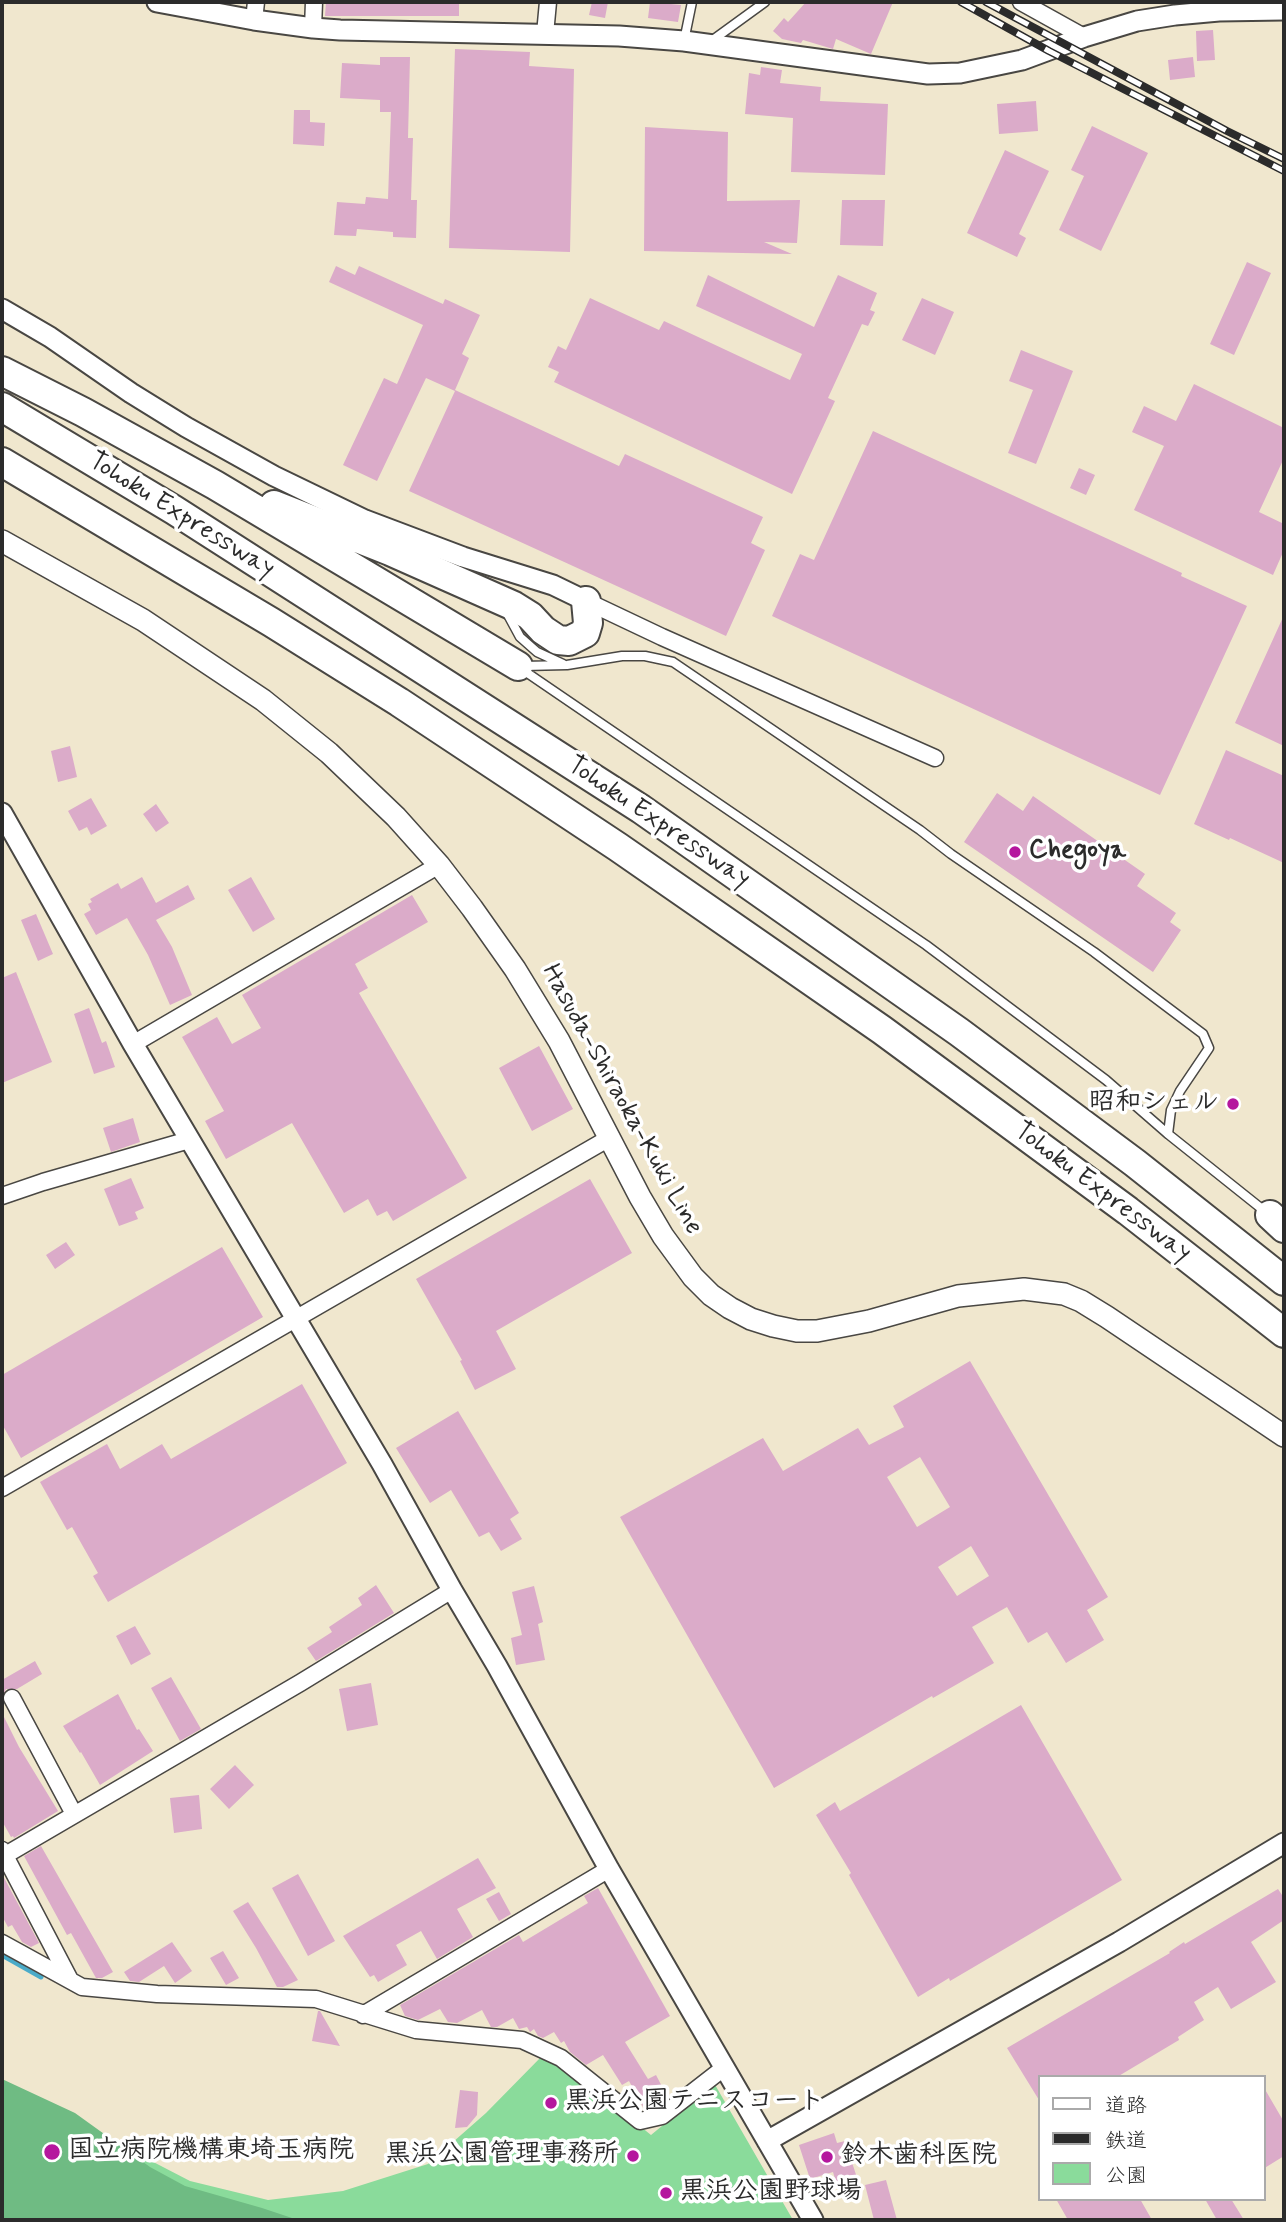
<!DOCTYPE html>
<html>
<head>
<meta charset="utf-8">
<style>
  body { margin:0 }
  #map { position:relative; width:1286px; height:2222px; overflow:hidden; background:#f0e7ce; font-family:Mynerve,"Klee One",sans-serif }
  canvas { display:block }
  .frame { position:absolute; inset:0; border:4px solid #2b2b2b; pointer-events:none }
  .legend { position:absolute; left:1038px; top:2075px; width:228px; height:126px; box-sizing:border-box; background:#fff; border:2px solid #aaa; margin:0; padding:9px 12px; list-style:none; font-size:21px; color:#2b2b2b }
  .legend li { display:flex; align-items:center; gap:14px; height:35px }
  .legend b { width:35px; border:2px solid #aaa }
</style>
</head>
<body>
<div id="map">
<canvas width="1286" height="2222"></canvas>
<div class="frame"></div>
<ul class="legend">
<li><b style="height:9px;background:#fff"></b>道路</li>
<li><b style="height:9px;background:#2b2b2b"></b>鉄道</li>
<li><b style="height:19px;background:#8adb9b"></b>公園</li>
</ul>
</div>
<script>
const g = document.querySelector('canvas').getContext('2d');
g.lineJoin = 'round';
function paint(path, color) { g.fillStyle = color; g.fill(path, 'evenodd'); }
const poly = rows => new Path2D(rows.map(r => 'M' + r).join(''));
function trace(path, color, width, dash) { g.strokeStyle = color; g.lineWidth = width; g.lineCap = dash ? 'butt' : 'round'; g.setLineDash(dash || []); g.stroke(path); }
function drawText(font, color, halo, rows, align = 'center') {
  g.font = font + ' Mynerve,"Klee One",sans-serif'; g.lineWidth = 7; g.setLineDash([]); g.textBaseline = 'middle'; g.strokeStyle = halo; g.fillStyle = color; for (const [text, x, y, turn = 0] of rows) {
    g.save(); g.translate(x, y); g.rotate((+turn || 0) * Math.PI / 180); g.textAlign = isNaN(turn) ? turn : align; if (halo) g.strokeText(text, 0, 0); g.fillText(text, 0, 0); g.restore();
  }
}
paint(poly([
  [542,2056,589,2085,651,2135,714,2083,793,2220,77,2220,81,2120,134,2152,190,2181,268,2200,343,2191,428,2164,486,2113]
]), '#8adb9b');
paint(poly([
  [2,2079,75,2113,150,2167,185,2186,262,2208,298,2220,2,2220]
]), '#6fbb83');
trace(poly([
  [2,1955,41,1977]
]), '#4aabc9', 5);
paint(poly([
  [326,2,459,2,459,16,325,16],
  [592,2,608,2,605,18,589,15],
  [650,2,681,5,678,22,648,18],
  [806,2,893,2,871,54,836,39,833,49,803,40,801,43,782,39,773,31,784,18,788,22],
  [1213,30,1215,60,1197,61,1196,31],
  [455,49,530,52,529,66,574,69,570,252,449,248],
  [380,57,410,57,408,138,413,138,411,200,417,200,416,238,393,237,393,232,357,229,356,236,334,235,337,202,365,204,366,197,388,199,391,112,380,112,380,100,340,98,342,63,380,65],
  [1193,57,1195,77,1170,80,1168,60],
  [761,67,782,70,780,83,821,87,820,101,888,104,885,175,791,172,793,118,745,114,749,73,760,75],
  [1036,101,1038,131,999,134,997,104],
  [294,110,310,110,310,122,325,123,324,146,293,144],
  [1092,126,1148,153,1101,251,1059,230,1084,176,1071,170],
  [645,127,728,132,727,201,800,200,797,243,764,242,792,254,644,251],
  [1005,150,1049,171,1019,234,1026,238,1017,257,967,233],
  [842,200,885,200,883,246,840,245],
  [1247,262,1271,273,1234,355,1210,344],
  [336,266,355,275,359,266,443,304,445,299,480,315,462,354,469,358,455,390,619,466,625,454,763,517,751,543,765,550,726,636,409,491,455,391,426,378,377,481,343,465,384,378,397,384,423,325,329,282],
  [708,275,814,327,838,275,877,293,870,310,875,312,868,326,862,324,828,398,835,401,792,494,554,382,559,372,548,367,558,346,566,350,590,298,659,330,664,321,790,380,802,354,696,306],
  [922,298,954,312,935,355,902,340],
  [1021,350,1073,371,1036,464,1008,453,1033,390,1009,381],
  [1194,384,1284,428,1284,458,1259,512,1284,524,1284,550,1273,575,1134,510,1164,446,1132,432,1144,406,1176,421],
  [873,431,1182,573,1181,576,1247,606,1160,795,772,616,800,554,814,560],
  [1079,468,1095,475,1086,495,1070,488],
  [1284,615,1284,746,1235,723],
  [70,746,77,777,58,782,51,751],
  [1226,750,1284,776,1284,863,1230,838,1229,840,1194,824],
  [997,793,1023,811,1033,796,1145,874,1137,886,1176,913,1170,922,1181,930,1153,972,964,842],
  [91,798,107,826,91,835,87,827,79,831,68,811],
  [156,804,169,823,156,832,143,814],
  [142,877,156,903,188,885,195,899,156,920,172,947,192,995,170,1005,148,955,127,918,96,935,84,914,91,910,88,904,92,902,90,899,118,883,121,889],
  [251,877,275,919,253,932,228,890],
  [412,895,428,922,355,964,368,988,359,993,467,1178,393,1221,387,1211,377,1216,368,1199,344,1213,292,1123,226,1159,205,1121,224,1111,182,1037,217,1017,232,1044,261,1028,242,995],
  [36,914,53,954,38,961,21,920],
  [16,972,52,1062,2,1083,2,978],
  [89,1008,102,1043,106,1041,115,1067,94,1074,74,1014],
  [539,1046,573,1109,532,1131,499,1068],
  [133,1118,140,1142,111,1152,103,1128],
  [131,1178,144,1208,135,1212,138,1219,119,1226,104,1189],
  [590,1179,632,1253,496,1331,516,1369,475,1390,460,1361,462,1360,416,1279],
  [66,1242,75,1255,55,1269,46,1255],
  [222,1247,263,1317,21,1458,2,1424,2,1375],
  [970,1361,1108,1597,1087,1610,1104,1640,1066,1663,1047,1632,1028,1643,1007,1607,972,1627,994,1663,933,1698,932,1696,774,1788,620,1517,763,1438,783,1471,858,1428,869,1445,904,1427,893,1406],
  [920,1457,950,1507,917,1527,887,1477],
  [971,1546,989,1576,957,1596,938,1567],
  [302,1384,347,1463,108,1602,93,1576,98,1573,72,1527,67,1530,40,1482,107,1444,120,1469,162,1444,171,1459],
  [458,1411,519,1513,510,1519,522,1539,501,1551,489,1532,479,1537,451,1490,430,1503,396,1448],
  [376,1585,394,1613,316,1661,307,1648,332,1632,329,1627,362,1605,358,1598],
  [534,1586,543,1622,538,1624,545,1660,516,1665,511,1638,522,1635,512,1592],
  [135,1626,151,1654,131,1665,116,1636],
  [35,1661,42,1674,17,1689,6,1689,2,1697,2,1680],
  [171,1677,201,1729,180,1741,151,1688],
  [371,1683,378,1725,347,1731,339,1689],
  [118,1694,137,1730,139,1729,153,1751,100,1785,81,1752,80,1753,63,1726],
  [1021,1705,1122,1880,950,1981,949,1978,918,1997,849,1875,851,1873,816,1815,835,1802,840,1811],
  [2,1713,19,1747,58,1811,14,1838,13,1836,11,1837,2,1821],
  [235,1765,254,1785,229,1809,210,1789],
  [199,1795,202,1829,174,1833,170,1798],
  [41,1846,113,1972,102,1978,96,1978,71,1933,67,1935,24,1856],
  [478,1858,496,1888,457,1909,473,1937,437,1959,421,1931,396,1945,407,1965,378,1982,374,1975,370,1977,343,1936],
  [2,1874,39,1943,31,1947,22,1942,12,1925,8,1927,2,1916],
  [298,1874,335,1941,308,1956,272,1888],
  [598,1888,670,2016,625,2042,648,2079,656,2075,668,2098,657,2106,644,2109,629,2081,622,2085,603,2055,586,2065,570,2052,564,2041,561,2043,554,2032,543,2038,538,2036,534,2029,530,2032,527,2027,519,2029,513,2018,497,2027,491,2027,482,2010,457,2023,448,2022,440,2009,418,2020,405,2016,400,2005,519,1935,523,1942,588,1903,584,1896],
  [1278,1889,1284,1898,1284,1920,1251,1942,1276,1982,1231,2009,1218,1987,1194,2002,1204,2020,1178,2037,1179,2040,1117,2077,1039,2077,1039,2100,1007,2048,1170,1953,1169,1952,1184,1942,1185,1944],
  [499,1892,511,1914,499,1921,486,1899],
  [248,1902,298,1980,283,1987,277,1987,256,1948,233,1911],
  [172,1942,192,1971,175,1983,164,1966,139,1982,130,1981,124,1972],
  [223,1951,239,1978,226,1985,210,1958],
  [318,2011,320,2011,340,2046,312,2041],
  [1263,2086,1284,2122,1284,2156,1263,2169],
  [460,2090,478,2092,477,2115,467,2127,455,2128],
  [834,2133,837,2143,845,2141,861,2190,840,2196,833,2172,810,2179,799,2145],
  [886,2180,897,2220,874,2220,865,2185],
  [1056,2199,1140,2199,1152,2220,1068,2220],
  [1205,2199,1231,2199,1244,2220,1217,2220]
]), '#dbabc9');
const service = poly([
  [684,41,692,2],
  [710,42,765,2],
  [507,613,520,637,537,652,563,664],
  [524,666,567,665,622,656,645,656,673,662,920,830,951,854,1094,952,1203,1034,1209,1048,1180,1091,1171,1110,1168,1134],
  [520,668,926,945,1106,1080,1168,1134,1267,1213]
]);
const minor = poly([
  [1021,2,1084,37],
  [254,20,256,2],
  [313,28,314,2],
  [545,34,548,2],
  [586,601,662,637,935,758],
  [133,1044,439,865],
  [2,1196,43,1182,189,1140],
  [2,1488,611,1137],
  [12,1698,74,1814],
  [2,1850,70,1980],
  [2,1857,300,1683,452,1590],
  [2,1943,82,1987,157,1994,316,1999,416,2030,522,2040,561,2058,640,2121,662,2116,725,2067],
  [363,2015,609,1869]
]);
const tertiary = poly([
  [157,2,254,20,313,28,340,30,619,36,684,41,928,74,960,73,1022,60,1084,37,1137,21,1175,15,1219,11,1284,10],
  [2,309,50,337,131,393,186,427,274,476,365,520,463,557,553,585,586,601],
  [2,813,133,1044,382,1464,452,1590,497,1666,609,1869,813,2220],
  [767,2141,1119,1942,1284,1843]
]);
const secondary = poly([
  [2,541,143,620,263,700,329,753,396,817,439,865,472,908,515,969,559,1041,640,1197,663,1236,693,1277,711,1295,730,1308,751,1319,773,1326,797,1331,817,1331,869,1321,958,1296,1024,1289,1064,1294,1081,1301,1107,1317,1284,1436]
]);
const motorway = poly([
  [2,371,83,412,215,485,518,666],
  [2,407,174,510,641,809,959,1032,1135,1163,1284,1281],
  [2,462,271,622,399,702,618,847,882,1030,1128,1211,1284,1333],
  [274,505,390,551,514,606,530,616,543,630,558,640,569,641,585,633,588,623,586,601],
  [1270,1215,1284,1228]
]);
trace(service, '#494743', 11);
trace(minor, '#494743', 19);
trace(tertiary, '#494743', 23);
trace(secondary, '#494743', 24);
trace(motorway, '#494743', 32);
trace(service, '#fff', 8);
trace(minor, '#fff', 16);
trace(tertiary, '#fff', 19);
trace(secondary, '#fff', 21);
trace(motorway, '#fff', 28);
const rail = poly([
  [961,2,1049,51,1284,171],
  [986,2,1227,131,1284,159]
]);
trace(rail, '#2b2b2b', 8);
trace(rail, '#fff', 5, [16]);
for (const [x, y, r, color] of [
  [1015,852,7,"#b5179e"],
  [1233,1104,7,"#b5179e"],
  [551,2103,7,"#b5179e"],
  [52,2152,9,"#b5179e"],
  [633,2156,7,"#b5179e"],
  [827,2157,7,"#b5179e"],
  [666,2193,7,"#b5179e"]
]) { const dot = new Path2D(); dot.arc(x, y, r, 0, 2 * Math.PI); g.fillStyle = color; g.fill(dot); trace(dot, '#fff', 2.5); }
drawText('26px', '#2b2b2b', '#fff', [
  ["Tohoku Expressway",181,516,32],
  ["Tohoku Expressway",658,823,34],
  ["Hasuda-Shiraoka-Kuki Line",621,1100,61],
  ["Tohoku Expressway",1102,1193,37]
]);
drawText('bold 26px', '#2b2b2b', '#fff', [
  ["Chegoya",1029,852],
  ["昭和シェル",1219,1104,"right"],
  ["黒浜公園テニスコート",565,2103],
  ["国立病院機構東埼玉病院",68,2152],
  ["黒浜公園管理事務所",619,2156,"right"],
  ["鈴木歯科医院",841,2157],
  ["黒浜公園野球場",680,2193]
], 'left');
</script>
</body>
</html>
